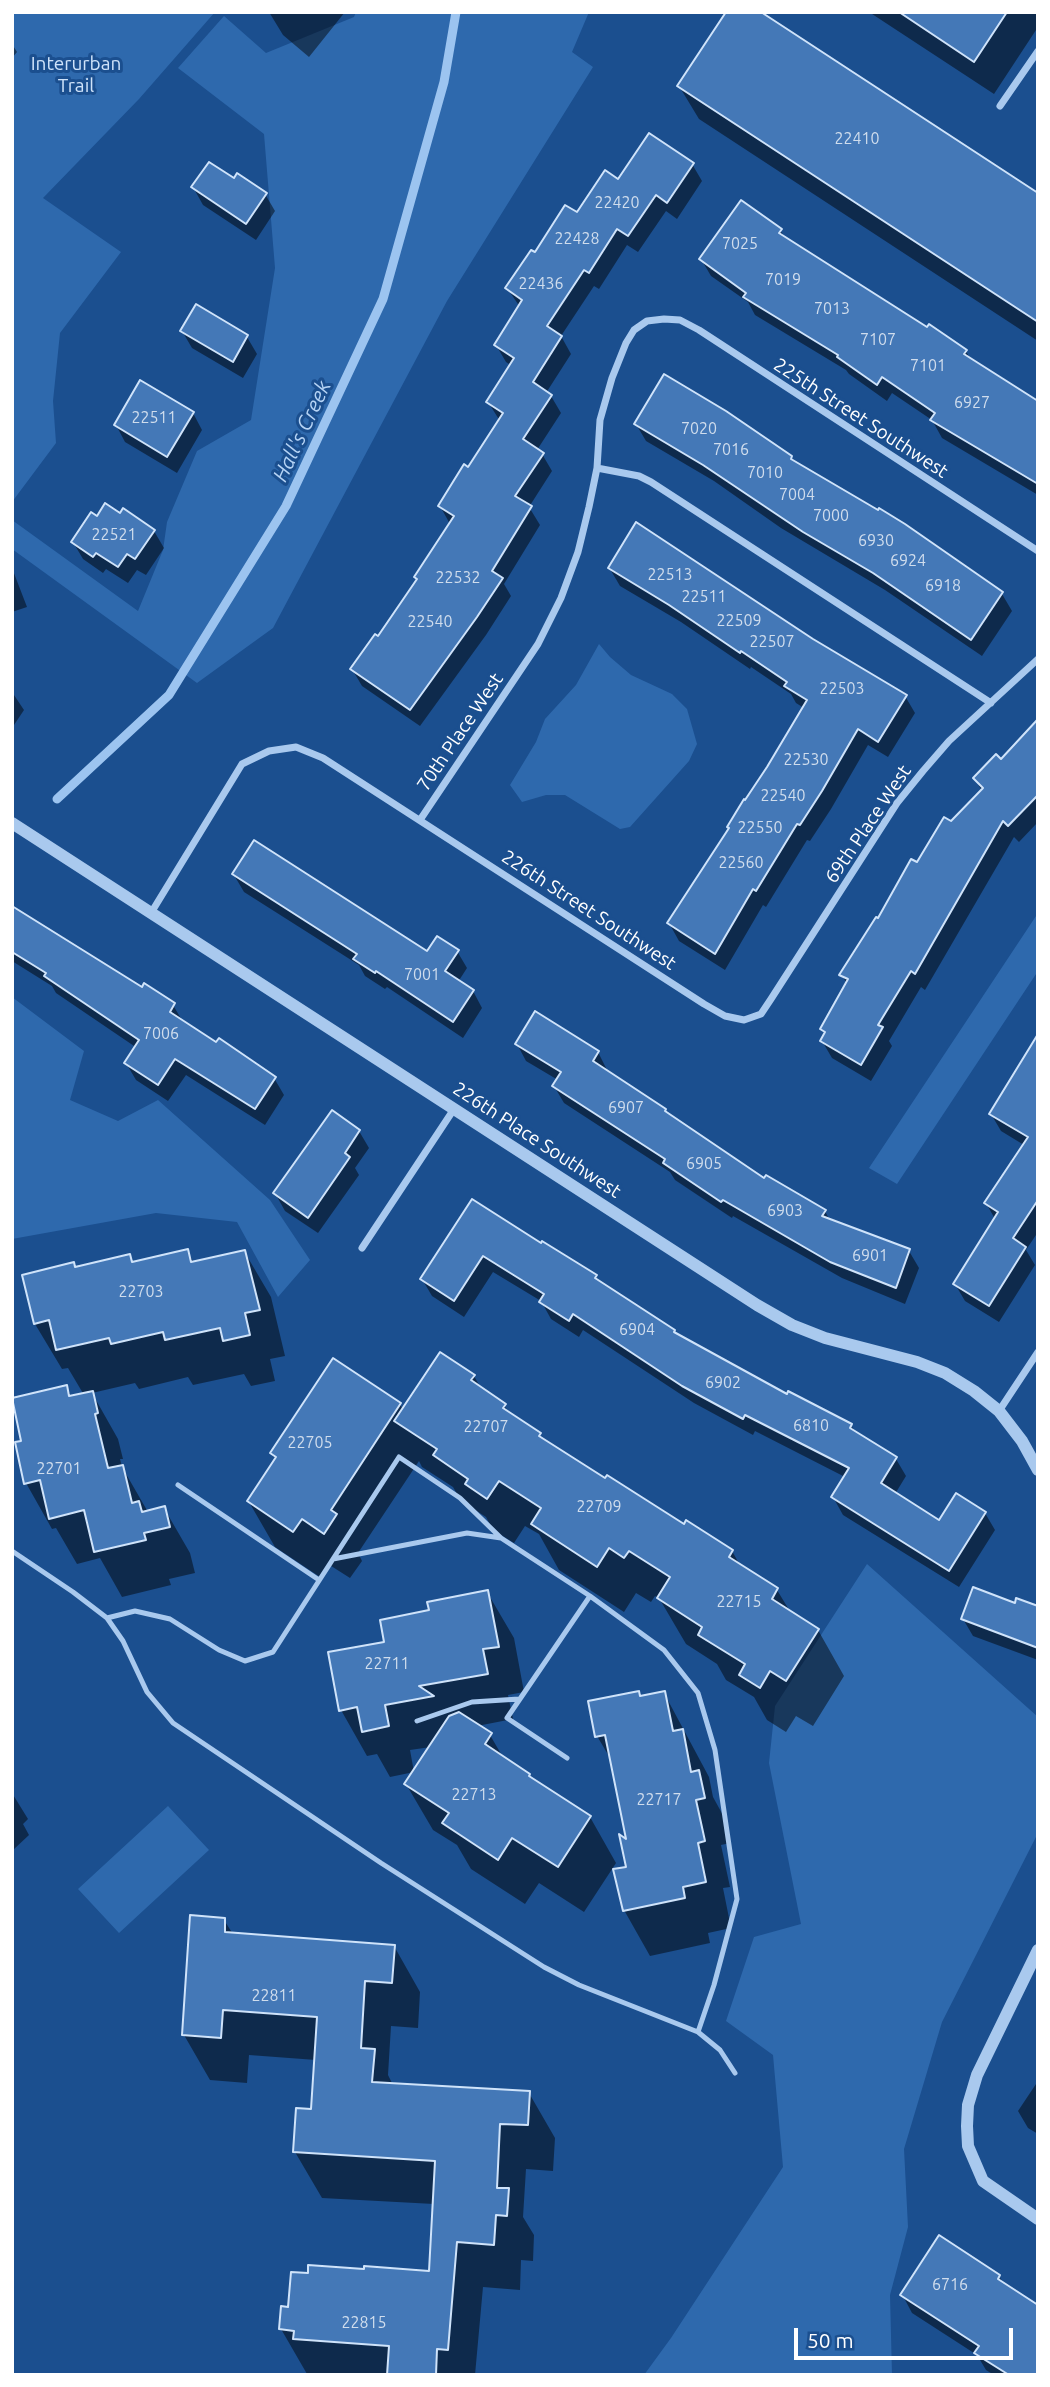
<!DOCTYPE html>
<html>
<head>
<meta charset="utf-8">
<style>
  body { margin:0 }
  #map { position:relative; width:1050px; height:2387px; overflow:hidden; background:#1b4f8f; font-family:Ubuntu,sans-serif }
  canvas { display:block }
  .frame { position:absolute; inset:0; border:14px solid #fff; pointer-events:none }
  .scale { position:absolute; left:794px; top:2328px; width:219px; height:32px; box-sizing:border-box; border:4px solid #fff; border-top:0; padding-left:9px; font-size:21px; line-height:24px; white-space:nowrap; color:#fff; -webkit-text-stroke:5px #1b4f8f; paint-order:stroke }
</style>
</head>
<body>
<div id="map">
<canvas width="1050" height="2387"></canvas>
<div class="frame"></div>
<div class="scale">50 m</div>
</div>
<script>
const g = document.querySelector('canvas').getContext('2d');
g.lineJoin = 'round';
function paint(path, color) { g.fillStyle = color; g.fill(path, 'evenodd'); }
const poly = rows => new Path2D(rows.map(r => 'M' + r).join(''));
function trace(path, color, width, dash) { g.strokeStyle = color; g.lineWidth = width; g.lineCap = dash ? 'butt' : 'round'; g.setLineDash(dash || []); g.stroke(path); }
function drawText(font, color, halo, rows, align = 'center') {
  g.font = font + ' Ubuntu,sans-serif'; g.lineWidth = 6; g.setLineDash([]); g.textBaseline = 'middle'; g.strokeStyle = halo; g.fillStyle = color; for (const [text, x, y, turn = 0] of rows) {
    g.save(); g.translate(x, y); g.rotate((+turn || 0) * Math.PI / 180); g.textAlign = isNaN(turn) ? turn : align; if (halo) g.strokeText(text, 0, 0); g.fillText(text, 0, 0); g.restore();
  }
}
paint(poly([
  [12,12,215,12,139,99,43,198,121,252,60,333,53,401,56,443,12,502],
  [356,12,589,12,572,52,593,67,447,301,273,628,197,683,12,549,12,520,138,611,163,550,167,522,197,451,251,420,275,268,264,134,178,68,224,16,266,53,354,17],
  [599,644,610,657,631,675,672,694,687,709,697,744,689,761,630,827,620,829,565,795,546,795,522,802,510,785,536,742,545,719,576,685],
  [1038,913,1038,971,897,1184,869,1168],
  [12,997,84,1051,70,1100,118,1121,158,1100,270,1200,310,1260,278,1297,237,1222,156,1213,12,1239],
  [867,1564,1038,1717,1038,1833,942,2022,904,2149,908,2227,890,2295,892,2375,644,2375,671,2338,783,2167,773,2055,726,2021,754,1937,801,1924,769,1763,775,1706],
  [168,1806,209,1850,119,1933,78,1889]
]), '#2e69ad');
paint(poly([
  [269,12,345,12,309,57,283,35],
  [869,12,1038,12,1038,27,994,94],
  [12,44,17,52,12,58],
  [679,86,1038,195,1038,341,699,119],
  [692,164,702,181,677,219,666,211,638,252,627,245,599,289,594,286,561,336,571,354,546,393,551,396,561,413,537,450,542,454,552,471,529,507,540,525,504,584,511,596,486,635,420,726,362,686,352,669,378,638,418,580,450,524,440,506,469,469,500,421,488,402,512,366,506,362,496,345,520,307,507,288,535,255,577,215,619,181],
  [234,181,265,194,275,211,256,240,203,205,193,187],
  [780,230,786,240,966,351,971,361,1038,403,1038,495,942,438,932,420,892,393,887,401,849,374,846,370,755,315,748,302,711,276,701,259],
  [197,307,247,337,257,354,243,378,192,348,182,331],
  [193,413,202,430,177,473,125,442,116,425],
  [636,424,791,458,794,462,878,512,1002,594,1012,611,982,656,885,590,781,528,714,481,646,441],
  [97,518,154,531,164,548,146,575,137,570,128,583,106,569,103,573,83,559,73,542],
  [12,568,27,607,12,612],
  [610,569,812,641,905,696,915,713,888,757,868,745,831,809,810,841,807,840,766,907,763,905,725,970,679,941,669,923,804,708,796,703,791,694,751,667,750,669,681,622,620,586],
  [12,692,24,710,12,728],
  [1038,722,1038,822,1019,842,1014,837,925,990,921,987,889,1041,892,1046,871,1081,832,1058,822,1041,826,1035,822,1029,847,984,842,975,918,864,951,823,982,791,975,779,1001,762],
  [234,875,427,953,457,951,467,968,458,982,473,991,482,1008,463,1038,387,987,385,989,365,976,359,965,244,892],
  [12,906,14,910,142,989,173,1005,183,1022,274,1078,284,1095,265,1125,186,1075,168,1101,136,1080,126,1063,137,1048,56,993,52,986,12,961],
  [517,1044,598,1052,607,1070,606,1072,665,1110,668,1115,765,1180,825,1211,830,1221,909,1251,919,1268,905,1304,842,1278,733,1216,732,1218,675,1180,670,1172,564,1103,554,1086,558,1080,526,1061],
  [1038,1050,1038,1232,1026,1250,1035,1265,999,1322,965,1301,955,1284,995,1219,986,1203,1024,1145,1001,1131,991,1114],
  [359,1131,369,1148,355,1168,359,1175,318,1233,285,1211,275,1193],
  [472,1201,596,1277,599,1283,674,1331,676,1335,788,1396,851,1425,856,1434,896,1459,906,1476,895,1494,940,1523,985,1513,995,1530,959,1587,843,1515,833,1497,845,1477,755,1431,753,1435,694,1403,583,1330,579,1337,551,1319,541,1301,493,1272,464,1317,432,1296,422,1279],
  [187,1251,194,1263,244,1251,271,1297,285,1356,270,1359,275,1381,251,1386,244,1374,193,1385,188,1377,139,1389,135,1383,92,1393,118,1439,123,1459,120,1459,122,1467,148,1512,164,1508,190,1553,195,1573,169,1579,171,1585,122,1597,100,1558,77,1564,56,1528,52,1529,26,1483,23,1442,66,1387,72,1398,84,1395,68,1368,62,1369,35,1324,75,1269,130,1256,133,1263],
  [474,1376,482,1390,504,1405,510,1415,539,1434,543,1441,684,1527,732,1551,741,1567,777,1590,791,1613,818,1630,844,1676,813,1726,796,1716,786,1732,767,1720,754,1697,726,1680,717,1664,686,1644,659,1598,655,1596,651,1602,636,1593,624,1612,559,1570,539,1534,525,1526,514,1543,493,1530,486,1517,461,1501,453,1487,422,1467,419,1461,358,1553,362,1561,350,1578,328,1564,320,1577,275,1547,249,1502,276,1460,272,1454,400,1404,403,1410],
  [487,1592,514,1638,524,1692,508,1695,513,1719,477,1726,490,1735,504,1759,529,1775,532,1780,590,1817,616,1863,584,1912,539,1883,525,1904,471,1869,457,1845,433,1830,406,1784,431,1747,410,1750,414,1772,390,1777,377,1754,367,1756,341,1710,386,1643,431,1612],
  [1016,1605,1038,1608,1038,1660,973,1636,963,1619],
  [664,1693,709,1777,713,1797,724,1817,730,1843,721,1845,730,1887,723,1888,731,1928,708,1933,710,1943,650,1956,624,1910,629,1843,613,1763,597,1736,640,1698],
  [12,1793,28,1819,23,1824,29,1835,12,1851],
  [224,1920,233,1934,394,1946,420,1992,418,2028,391,2026,388,2075,393,2085,529,2093,555,2138,553,2171,526,2169,523,2217,534,2235,533,2261,521,2260,520,2290,483,2287,475,2375,307,2374,281,2329,290,2309,366,2271,430,2273,434,2204,322,2198,295,2152,313,2111,316,2060,249,2055,247,2083,210,2080,184,2035],
  [1038,2081,1038,2134,1028,2128,1018,2111],
  [999,2276,1005,2286,1038,2375,994,2375,986,2370,977,2355,912,2313,903,2296]
]), '#0007');
trace(poly([
  [57,799,169,695,286,506,383,299,444,82,456,12]
]), '#9cc4f0', 9);
const building = poly([
  [726,12,761,12,1038,193,1038,322,677,86,726,12],
  [899,12,1007,12,974,62,899,12],
  [649,133,694,163,667,203,656,195,628,236,617,229,589,273,584,270,547,326,562,336,533,382,552,395,523,439,544,453,515,496,532,506,492,571,503,578,477,617,410,710,350,669,375,634,378,636,417,579,414,577,454,516,438,506,464,464,468,467,503,413,486,402,514,358,494,345,522,300,505,288,531,250,535,252,565,205,577,212,605,170,618,179,649,133],
  [209,162,234,178,237,173,267,193,246,224,191,187,209,162],
  [741,200,782,229,779,233,927,327,929,324,967,350,964,354,1038,401,1038,484,930,420,935,413,882,377,877,385,837,357,838,355,743,297,746,293,699,259,741,200],
  [196,304,248,335,233,362,180,331,196,304],
  [664,374,726,411,792,456,791,459,878,510,879,508,905,524,1003,592,971,640,873,573,803,532,703,465,634,424,664,374],
  [140,380,194,412,167,457,114,425,140,380],
  [105,503,120,513,123,508,155,530,135,559,127,554,118,567,96,553,93,557,71,542,91,512,97,516,105,503],
  [636,522,813,639,907,695,878,742,858,729,822,791,800,825,797,824,756,891,753,889,715,954,667,923,729,828,727,827,744,799,745,800,767,767,807,700,784,686,787,682,741,651,740,653,669,605,608,568,636,522],
  [1038,719,1038,795,1008,826,1003,821,915,974,911,971,878,1025,883,1027,861,1065,820,1041,825,1032,820,1029,848,979,839,975,876,917,878,918,911,859,917,862,944,817,951,821,983,788,973,778,996,754,1001,759,1038,719],
  [254,840,427,951,437,936,459,950,445,971,474,990,453,1022,376,971,375,973,353,959,357,954,232,874,254,840],
  [12,906,142,987,144,983,175,1003,170,1012,216,1042,219,1038,276,1077,255,1109,175,1059,158,1085,124,1063,139,1040,44,976,46,973,12,952,12,906],
  [535,1011,599,1051,593,1061,666,1109,665,1111,764,1178,766,1175,826,1210,822,1216,910,1249,896,1288,830,1262,723,1200,721,1202,663,1163,665,1159,552,1086,561,1072,515,1044,535,1011],
  [1038,1034,1038,1200,1013,1238,1026,1247,989,1306,953,1284,998,1212,984,1203,1028,1137,989,1114,1038,1034],
  [332,1110,360,1130,345,1153,350,1157,308,1218,273,1193,332,1110],
  [472,1199,541,1243,542,1241,597,1275,595,1278,675,1330,674,1332,787,1394,788,1391,852,1424,850,1428,897,1457,881,1483,939,1520,956,1493,986,1512,949,1571,831,1497,849,1468,745,1415,743,1419,682,1386,573,1314,569,1321,539,1302,544,1294,483,1256,454,1301,420,1279,472,1199],
  [188,1249,191,1262,245,1250,260,1310,245,1313,250,1335,223,1341,220,1328,165,1340,163,1332,111,1344,109,1338,56,1350,49,1320,34,1324,22,1275,74,1262,75,1267,130,1254,132,1262,188,1249],
  [440,1352,475,1375,471,1380,506,1404,503,1408,541,1433,539,1436,605,1478,607,1475,684,1524,686,1520,733,1550,729,1557,778,1588,772,1599,819,1629,786,1681,770,1671,760,1688,739,1675,745,1664,698,1635,702,1627,657,1598,670,1577,629,1551,624,1558,609,1548,597,1567,531,1524,541,1508,499,1481,487,1499,465,1484,468,1479,433,1455,437,1449,394,1421,440,1352],
  [333,1358,401,1403,331,1510,337,1514,324,1534,302,1519,293,1532,247,1501,276,1457,270,1453,333,1358],
  [67,1385,69,1396,93,1391,98,1413,95,1414,108,1468,123,1465,132,1503,139,1501,142,1512,165,1506,170,1527,144,1533,146,1540,94,1552,84,1510,49,1519,40,1480,24,1484,15,1442,21,1441,12,1398,67,1385],
  [973,1587,1015,1603,1016,1598,1038,1606,1038,1648,961,1619,973,1587],
  [488,1590,499,1647,483,1649,488,1674,419,1686,434,1696,385,1705,389,1726,362,1732,357,1707,339,1711,328,1652,384,1642,380,1620,429,1610,427,1602,488,1590],
  [639,1691,640,1696,665,1691,673,1731,683,1729,691,1772,699,1770,705,1798,696,1800,705,1841,698,1843,706,1882,683,1887,685,1898,623,1911,613,1869,626,1867,619,1834,626,1839,605,1735,595,1737,588,1701,639,1691],
  [459,1712,492,1733,485,1744,530,1774,529,1776,591,1816,558,1867,512,1838,498,1860,442,1823,449,1813,404,1784,449,1716,459,1712],
  [190,1915,225,1918,225,1932,395,1945,392,1983,365,1981,361,2048,375,2049,372,2082,530,2091,528,2125,500,2124,497,2188,509,2188,507,2216,496,2215,494,2245,457,2242,448,2350,437,2349,436,2375,387,2375,389,2346,293,2339,294,2331,279,2329,281,2306,288,2307,291,2272,308,2273,308,2265,364,2269,364,2266,429,2271,435,2161,293,2152,296,2108,311,2109,317,2017,223,2010,221,2038,182,2035,190,1915],
  [939,2235,1000,2275,998,2279,1038,2305,1038,2375,1009,2375,974,2353,979,2346,900,2295,939,2235]
]);
paint(building, '#4478b7');
trace(building, '#cfe3fa', 2);
trace(poly([
  [178,1485,319,1580],
  [12,1551,73,1592,107,1618,123,1641,147,1692,173,1723,381,1863,544,1967,579,1985,698,2032,720,2050,735,2073],
  [333,1559,399,1457,460,1498,501,1538],
  [107,1618,135,1611,170,1619,219,1650,245,1661,273,1652,333,1559,467,1533,501,1538,590,1596,664,1650,698,1693,715,1750,737,1899,714,1985,698,2032],
  [417,1721,472,1702,519,1699],
  [567,1758,507,1718,590,1596]
]), '#a9c9ee', 5);
trace(poly([
  [1000,106,1038,51],
  [597,468,639,476,651,482,991,703],
  [420,820,538,644,561,598,578,552,589,507,597,468,600,420,612,378,626,343,634,330,647,321,664,319,680,320,699,330,1038,551],
  [151,913,242,764,269,751,296,747,323,758,704,1004,725,1016,744,1020,761,1014,771,999,897,803,923,771,949,741,1038,659],
  [362,1248,454,1109],
  [999,1411,1038,1352]
]), '#a9c9ee', 7);
trace(poly([
  [12,823,757,1305,792,1325,825,1338,917,1362,945,1373,974,1391,999,1411,1022,1441,1038,1470],
  [1038,1950,977,2075,968,2105,967,2126,968,2146,983,2181,1038,2219]
]), '#a9c9ee', 12);
drawText('16px', '#d0dded', null, [
  ["22410",857,139],
  ["22420",617,203],
  ["22428",577,239],
  ["7025",740,244],
  ["7019",783,280],
  ["22436",541,284],
  ["7013",832,309],
  ["7107",878,340],
  ["7101",928,366],
  ["6927",972,403],
  ["22511",154,418],
  ["7020",699,429],
  ["7016",731,450],
  ["7010",765,473],
  ["7004",797,495],
  ["7000",831,516],
  ["22521",114,535],
  ["6930",876,541],
  ["6924",908,561],
  ["22513",670,575],
  ["22532",458,578],
  ["6918",943,586],
  ["22511",704,597],
  ["22509",739,621],
  ["22540",430,622],
  ["22507",772,642],
  ["22503",842,689],
  ["22530",806,760],
  ["22540",783,796],
  ["22550",760,828],
  ["22560",741,863],
  ["7001",422,975],
  ["7006",161,1034],
  ["6907",626,1108],
  ["6905",704,1164],
  ["6903",785,1211],
  ["6901",870,1256],
  ["22703",141,1292],
  ["6904",637,1330],
  ["6902",723,1383],
  ["6810",811,1426],
  ["22707",486,1427],
  ["22705",310,1443],
  ["22701",59,1469],
  ["22709",599,1507],
  ["22715",739,1602],
  ["22711",387,1664],
  ["22713",474,1795],
  ["22717",659,1800],
  ["22811",274,1996],
  ["6716",950,2285],
  ["22815",364,2323]
]);
drawText('19px', '#cfe3fa', '#1b4f8f', [
  ["Interurban",76,64],
  ["Trail",76,86]
]);
drawText('19px', '#fff', '#1b4f8f', [
  ["225th Street Southwest",861,418,33],
  ["70th Place West",460,732,-56],
  ["69th Place West",868,824,-56],
  ["226th Street Southwest",589,910,33],
  ["226th Place Southwest",537,1140,33]
]);
drawText('italic 21px', '#b5d3f5', '#1b4f8f', [
  ["Hall's Creek",302,431,-65]
]);
</script>
</body>
</html>
